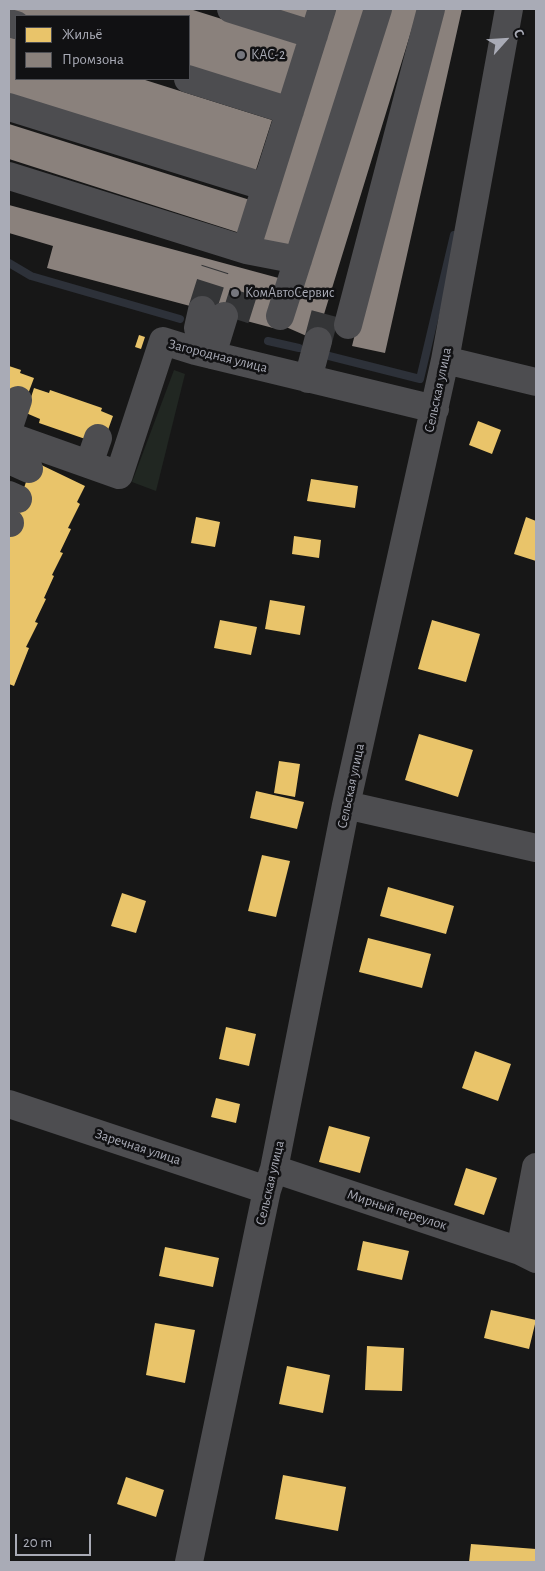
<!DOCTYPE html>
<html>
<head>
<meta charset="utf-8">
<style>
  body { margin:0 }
  #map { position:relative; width:545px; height:1571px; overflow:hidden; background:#171717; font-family:"Alegreya Sans",sans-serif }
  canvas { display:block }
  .frame { position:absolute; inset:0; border:10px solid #a9abb6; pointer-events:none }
  .legend { position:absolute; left:15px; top:15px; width:175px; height:65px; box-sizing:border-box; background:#111113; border:1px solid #4e4f54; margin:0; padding:6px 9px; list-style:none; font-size:15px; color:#a9abb6 }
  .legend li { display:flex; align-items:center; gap:10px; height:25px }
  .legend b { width:25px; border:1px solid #4e4f54 }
  .north { position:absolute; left:480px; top:15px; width:50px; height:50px; -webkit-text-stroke:4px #111113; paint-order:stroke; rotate:64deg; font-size:14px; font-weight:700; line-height:20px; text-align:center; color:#a9abb6 }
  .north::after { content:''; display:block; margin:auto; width:18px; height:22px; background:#a9abb6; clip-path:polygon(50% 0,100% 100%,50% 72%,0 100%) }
  .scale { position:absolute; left:15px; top:1534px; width:76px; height:22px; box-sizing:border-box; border:2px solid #a9abb6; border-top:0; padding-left:6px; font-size:15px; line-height:18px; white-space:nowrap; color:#a9abb6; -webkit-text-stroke:4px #111113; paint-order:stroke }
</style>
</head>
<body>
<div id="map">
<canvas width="545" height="1571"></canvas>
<div class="frame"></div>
<ul class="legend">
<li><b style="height:14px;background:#e9c46a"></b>Жильё</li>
<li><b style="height:14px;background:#8a817c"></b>Промзона</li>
</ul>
<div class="north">С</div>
<div class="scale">20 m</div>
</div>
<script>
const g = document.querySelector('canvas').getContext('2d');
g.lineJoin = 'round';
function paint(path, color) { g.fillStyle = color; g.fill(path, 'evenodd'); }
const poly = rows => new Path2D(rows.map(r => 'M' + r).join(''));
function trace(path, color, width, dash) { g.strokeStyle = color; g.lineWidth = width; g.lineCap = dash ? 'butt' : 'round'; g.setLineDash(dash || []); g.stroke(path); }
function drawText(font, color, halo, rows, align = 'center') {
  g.font = font + ' "Alegreya Sans",sans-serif'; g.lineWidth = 5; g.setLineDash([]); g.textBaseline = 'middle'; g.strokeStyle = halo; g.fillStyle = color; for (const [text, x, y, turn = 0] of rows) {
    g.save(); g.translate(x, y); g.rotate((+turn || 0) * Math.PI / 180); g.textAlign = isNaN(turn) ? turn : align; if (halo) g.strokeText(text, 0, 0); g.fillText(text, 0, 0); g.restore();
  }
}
paint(poly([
  [174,370,185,374,156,491,132,482]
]), '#212722');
paint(poly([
  [139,335,145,337,141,349,135,347],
  [9,366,21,370,20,373,34,378,25,402,9,401],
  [34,388,49,393,50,390,102,408,101,411,113,416,104,441,91,441,39,423,40,419,26,413],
  [478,421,501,430,492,454,469,445],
  [33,461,85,486,77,502,80,504,68,528,71,529,60,552,63,553,52,575,54,576,44,598,46,599,35,622,38,623,26,647,29,648,14,686,9,684,9,533],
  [311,479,358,486,355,508,307,501],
  [196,517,220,522,215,547,191,543],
  [526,517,536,521,536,561,514,554],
  [294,536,321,540,319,558,292,554],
  [270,600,305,606,300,635,265,629],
  [220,620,257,627,251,655,214,648],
  [432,620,480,634,466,682,418,669],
  [419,734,473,750,458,797,405,780],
  [279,761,300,764,295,797,274,793],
  [256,791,304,802,297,829,250,818],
  [262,855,290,861,276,917,248,911],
  [388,887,454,906,446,934,380,916],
  [122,893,146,901,136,933,111,926],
  [368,938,431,954,422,988,359,972],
  [226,1027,256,1034,249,1066,219,1059],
  [475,1051,511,1064,498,1101,462,1088],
  [216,1098,240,1104,236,1123,211,1117],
  [329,1126,370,1137,360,1173,319,1162],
  [466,1168,497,1178,484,1215,454,1205],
  [363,1241,409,1251,402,1280,357,1270],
  [165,1247,219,1258,213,1287,159,1276],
  [491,1310,536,1320,529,1349,484,1338],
  [155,1323,195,1330,185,1383,146,1375],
  [367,1346,404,1348,402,1391,365,1390],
  [287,1366,330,1375,323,1413,279,1404],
  [283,1475,346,1487,338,1531,275,1519],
  [126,1477,164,1490,156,1517,117,1504],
  [471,1544,536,1549,536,1562,469,1562]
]), '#e9c46a');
paint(poly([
  [9,9,190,9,298,43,281,97,189,68,189,16,23,16,9,12],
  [263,9,308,9,304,22],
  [336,9,366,9,289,251,261,242],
  [385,9,418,9,317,337,318,341,286,327],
  [436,9,462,9,385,353,352,346],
  [9,37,16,39,16,79,142,79,272,120,255,173,9,95],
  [9,124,250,200,240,233,9,159],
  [9,205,286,280,273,328,47,268,53,246,9,233]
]), '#8a817c');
trace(poly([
  [9,263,31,276,180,319],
  [268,341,299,348],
  [329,356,420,379,454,235]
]), '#2d3139', 8);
trace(poly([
  [202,310,215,269],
  [235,319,247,281],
  [318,341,326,311]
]), '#343537', 28, [28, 14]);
trace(poly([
  [231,9,314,35],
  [9,23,16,25],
  [188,79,290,111],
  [9,107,266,187],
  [9,176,246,250,298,260],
  [246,250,322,9],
  [202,310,198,328,218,334],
  [280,316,378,9],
  [348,325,431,9],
  [212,355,224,316],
  [445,360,536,382],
  [308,379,318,341],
  [9,427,18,400],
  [9,436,119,475,163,341,195,351,435,409],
  [9,460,29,469],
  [89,464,98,438],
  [9,495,18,499],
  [9,523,10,523],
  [346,805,536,848],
  [9,1104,267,1190],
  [274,1169,520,1251,536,1259],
  [520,1251,536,1167],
  [189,1562,267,1190,274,1169,346,805,445,360,509,9]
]), '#4d4d50', 28);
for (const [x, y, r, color] of [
  [241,55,5,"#76777e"],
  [235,293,5,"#76777e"]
]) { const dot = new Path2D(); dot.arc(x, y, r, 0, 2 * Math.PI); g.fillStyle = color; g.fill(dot); trace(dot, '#111113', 2); }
drawText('14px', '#a9abb6', '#111113', [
  ["КАС-2",251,55],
  ["КомАвтоСервис",245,293]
], 'left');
drawText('14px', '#a9abb6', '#111113', [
  ["Загородная улица",218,356,14],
  ["Сельская улица",438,390,-78],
  ["Сельская улица",351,786,-78],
  ["Заречная улица",138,1147,18],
  ["Сельская улица",270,1183,-77],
  ["Мирный переулок",397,1210,18]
]);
</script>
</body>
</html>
